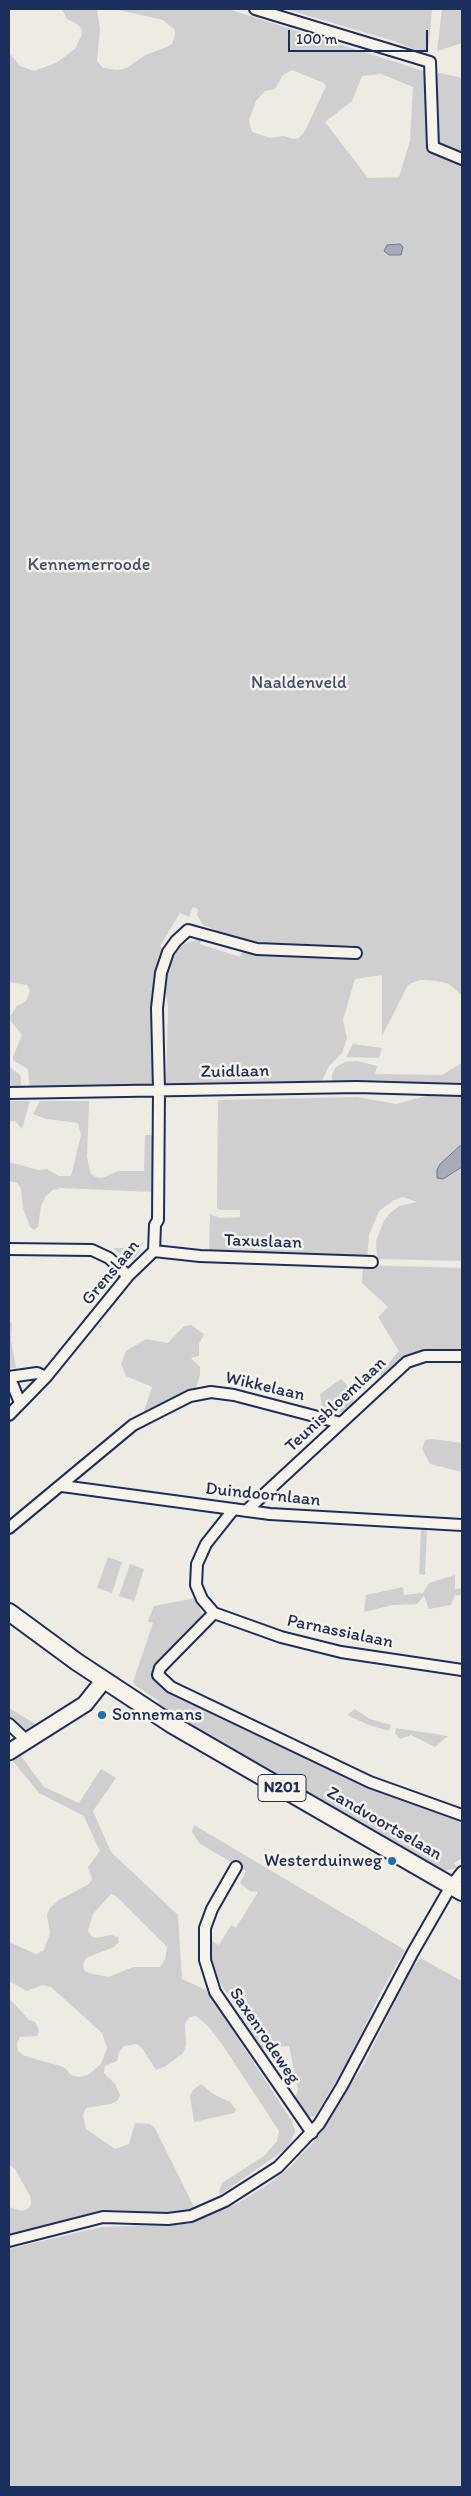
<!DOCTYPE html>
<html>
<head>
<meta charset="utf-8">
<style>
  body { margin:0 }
  #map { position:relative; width:471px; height:2496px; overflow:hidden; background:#eeebe2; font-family:Itim,sans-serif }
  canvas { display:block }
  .frame { position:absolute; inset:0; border:10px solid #1b2f5e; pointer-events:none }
  .scale { position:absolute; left:288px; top:30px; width:140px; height:22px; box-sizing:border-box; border:2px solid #1b2f5e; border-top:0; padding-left:6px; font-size:15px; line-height:18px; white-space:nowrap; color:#1b2f5e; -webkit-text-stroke:4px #f7f3e8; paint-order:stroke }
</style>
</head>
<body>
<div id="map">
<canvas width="471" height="2496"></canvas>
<div class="frame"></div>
<div class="scale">100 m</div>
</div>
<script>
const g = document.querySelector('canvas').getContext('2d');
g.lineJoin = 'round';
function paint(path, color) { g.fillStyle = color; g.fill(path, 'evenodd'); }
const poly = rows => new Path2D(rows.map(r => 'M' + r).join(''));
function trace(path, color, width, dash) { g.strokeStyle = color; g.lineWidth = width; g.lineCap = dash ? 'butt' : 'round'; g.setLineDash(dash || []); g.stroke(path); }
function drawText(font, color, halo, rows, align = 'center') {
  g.font = font + ' Itim,sans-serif'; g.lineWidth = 5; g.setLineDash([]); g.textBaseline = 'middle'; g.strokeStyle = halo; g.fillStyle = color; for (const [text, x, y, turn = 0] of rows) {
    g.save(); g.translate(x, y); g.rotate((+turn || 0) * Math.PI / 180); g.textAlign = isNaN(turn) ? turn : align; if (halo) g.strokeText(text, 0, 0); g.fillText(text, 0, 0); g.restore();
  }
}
paint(poly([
  [62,9,97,9,100,29,97,61,103,68,118,70,127,68,145,55,167,47,172,44,175,34,175,30,163,20,114,9,228,9,427,72,430,153,462,166,462,996,449,984,437,981,420,980,414,982,408,985,382,1036,382,975,355,979,343,1020,347,1038,342,1053,329,1066,321,1083,290,1085,166,1087,168,1007,165,987,168,966,177,951,186,943,201,939,200,944,240,957,242,952,290,955,355,954,353,945,316,947,253,945,203,925,197,915,198,909,193,907,189,917,180,913,160,946,163,950,153,1087,30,1092,28,1069,14,1061,13,1057,22,1035,10,1020,10,1016,17,1006,26,1001,30,991,27,985,9,982,9,56,11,55,20,66,34,71,56,63,75,49,82,34,81,28,77,24,67,19],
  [292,70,324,83,326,86,305,131,299,138,294,139,283,136,271,138,254,133,251,130,249,120,256,101,265,91,275,89,283,75],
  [381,74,413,87,410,141,399,177,368,178,325,122,352,101,362,76],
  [285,9,432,9,428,53,426,55,394,41],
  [442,9,462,9,462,43,437,51],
  [440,73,462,78,462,154,437,143,437,74],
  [353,1044,382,1048,379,1058,346,1057],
  [357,1061,377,1066,375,1074,442,1075,462,1063,462,1085,332,1083,332,1074,336,1067,345,1062],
  [9,1066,21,1076,21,1093,9,1093],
  [426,1096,462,1096,462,1144,440,1164,453,1174,462,1167,462,1261,377,1259,376,1241,384,1221,390,1213,399,1206,417,1202,403,1197,394,1200,379,1211,369,1235,367,1259,209,1254,210,1214,219,1218,240,1217,240,1210,220,1210,217,1208,218,1100,357,1097,396,1104],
  [9,1101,30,1101,22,1129,15,1121,9,1121],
  [40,1101,89,1101,87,1157,91,1174,96,1177,102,1178,118,1171,144,1171,145,1135,155,1135,153,1192,61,1188,53,1190,46,1196,41,1206,38,1227,34,1230,30,1227,23,1208,21,1189,17,1183,9,1181,9,1162,39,1170,47,1169,59,1176,71,1176,81,1135,78,1123,46,1119,33,1114],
  [144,1242,137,1256,127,1263,120,1259,122,1256,113,1248,133,1248],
  [363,1265,462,1268,462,1352,431,1352,384,1377,379,1375,399,1351,378,1317,388,1307,362,1283],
  [9,1323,12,1323,11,1340,16,1368,9,1368],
  [191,1325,204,1334,199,1344,199,1356,191,1358,200,1367,200,1375,195,1391,142,1417,152,1387,126,1376,121,1364,126,1351,146,1339,168,1343,184,1326],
  [341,1379,348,1386,356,1407,350,1411,323,1414,320,1394],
  [432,1439,462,1443,462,1472,430,1464,422,1449,425,1440],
  [421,1529,427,1530,425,1575,419,1574],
  [108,1557,122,1562,112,1593,97,1588],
  [130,1564,144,1569,134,1601,119,1596],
  [455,1575,455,1589,462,1588,462,1595,455,1595,451,1605,429,1609,424,1596,417,1604,393,1605,364,1612,366,1595,403,1587,404,1595,423,1593,429,1583],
  [196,1598,204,1619,155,1676,158,1682,165,1688,462,1819,462,1858,454,1863,457,1868,444,1871,409,1854,176,1718,157,1706,159,1701,136,1686,133,1682,153,1623,148,1621,154,1606],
  [9,1708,39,1726,27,1733,9,1720],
  [355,1709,370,1719,391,1725,389,1731,369,1725,347,1715],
  [396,1728,448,1736,435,1747,411,1735,400,1739,395,1733],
  [21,1756,44,1787,79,1803,101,1769,116,1778,93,1811,111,1852,178,1915,182,1979,206,1990,292,2121,295,2132,287,2148,220,2195,219,2191,222,2183,264,2156,277,2141,279,2131,222,2044,208,2026,196,2016,190,2017,185,2023,186,2045,183,2053,166,2066,156,2070,142,2048,137,2044,124,2046,119,2052,117,2061,105,2066,104,2073,115,2084,120,2095,118,2100,111,2104,86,2108,83,2115,86,2129,115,2149,129,2144,135,2123,150,2124,155,2128,196,2211,157,2215,107,2212,83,2216,9,2236,9,2207,22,2211,29,2208,31,2204,31,2198,15,2169,9,2164,9,1998,29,2020,35,2022,39,2030,37,2036,20,2037,17,2043,18,2051,25,2056,64,2067,71,2075,79,2077,88,2075,101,2064,107,2048,102,2033,51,1987,43,1985,27,1991,9,1981,9,1942,36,1954,44,1950,50,1933,47,1915,50,1908,59,1900,89,1884,92,1879,88,1867,100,1851,84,1816,39,1793,13,1761],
  [111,1894,116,1896,167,1947,165,1959,160,1967,133,1967,109,1977,88,1973,84,1970,83,1966,86,1958,114,1947,119,1942,118,1937,111,1935,96,1938,91,1936,88,1930,93,1914],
  [194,1825,405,1950,382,1990,345,2067,314,2117,308,2116,295,2099,298,2089,289,2046,262,2048,212,1970,212,1941,219,1945,231,1925,236,1928,258,1892,250,1891,240,1883,246,1871,199,1843,192,1832],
  [420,1958,462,1981,462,2487,9,2487,9,2249,101,2227,188,2224,238,2203,267,2185,290,2167,318,2137,364,2064,412,1968],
  [201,2084,215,2095,230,2102,236,2110,234,2113,194,2122,190,2096,193,2090]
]), '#cfcfcf');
const water = poly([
  [400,244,403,247,401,255,389,255,384,251,387,245,400,244],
  [462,1144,462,1167,443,1179,437,1178,437,1170,440,1164,462,1144]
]);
paint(water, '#a6abb5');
trace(water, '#6e7992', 1);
const street = poly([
  [255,9,430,62,433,147,462,159],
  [9,1093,357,1087,462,1090],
  [9,1249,92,1250,109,1258,128,1276],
  [154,1251,200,1256,372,1262],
  [9,1377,37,1373,46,1377],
  [10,1378,20,1403],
  [9,1415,46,1377,128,1276,154,1251,155,1225,158,1220,159,1090,157,1008,161,973,168,952,176,941,188,930,257,949,356,953],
  [62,1486,270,1514,462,1525],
  [233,1510,206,1544,197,1564,196,1585,202,1599,214,1613,160,1668,158,1675,171,1687,370,1782,462,1815],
  [246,1511,407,1362,425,1356,462,1356],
  [9,1528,133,1425,190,1396,211,1392,234,1395,341,1423],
  [214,1613,281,1637,341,1652,462,1670],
  [9,1724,27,1741],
  [236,1867,212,1909,205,1928,205,1960,215,1992,312,2133],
  [9,2241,103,2217,168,2219,191,2216,225,2201,278,2167,319,2124,342,2086,413,1952,451,1886,462,1872]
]);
const secondary = poly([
  [9,1752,85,1704,104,1680]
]);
const primary = poly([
  [9,1612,77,1662,171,1724,462,1892]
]);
trace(street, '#1b2f5e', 14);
trace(secondary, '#1b2f5e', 19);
trace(primary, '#1b2f5e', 20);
trace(street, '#f7f3e8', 10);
trace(secondary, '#f7f3e8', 15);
trace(primary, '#f7f3e8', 16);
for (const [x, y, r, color] of [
  [102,1715,5,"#1f6fb2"],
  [392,1861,5,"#1f6fb2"]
]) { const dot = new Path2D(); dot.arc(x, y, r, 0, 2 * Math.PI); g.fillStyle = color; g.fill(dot); trace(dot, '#f7f3e8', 2); }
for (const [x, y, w] of [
  [282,1788,48]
]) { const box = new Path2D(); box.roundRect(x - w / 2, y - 13.5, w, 27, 4); g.fillStyle = '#f7f3e8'; g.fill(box); trace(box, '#1b2f5e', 1); }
drawText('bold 16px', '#1b2f5e', null, [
  ["N201",282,1788]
]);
drawText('18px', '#3f4f75', '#f7f3e8', [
  ["Kennemerroode",89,565],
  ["Naaldenveld",299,683]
]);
drawText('18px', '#1b2f5e', '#f7f3e8', [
  ["Zuidlaan",235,1072,-1],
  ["Taxuslaan",263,1242,2],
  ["Grenslaan",111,1273,-50],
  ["Wikkelaan",265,1387,13],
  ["Teunisbloemlaan",336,1405,-43],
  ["Duindoornlaan",263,1495,6],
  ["Parnassialaan",340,1632,12],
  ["Zandvoortselaan",384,1824,30],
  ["Saxenrodeweg",264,2036,56]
]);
drawText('18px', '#1b2f5e', '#f7f3e8', [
  ["Sonnemans",112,1715],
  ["Westerduinweg",382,1861,"right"]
], 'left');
</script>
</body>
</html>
